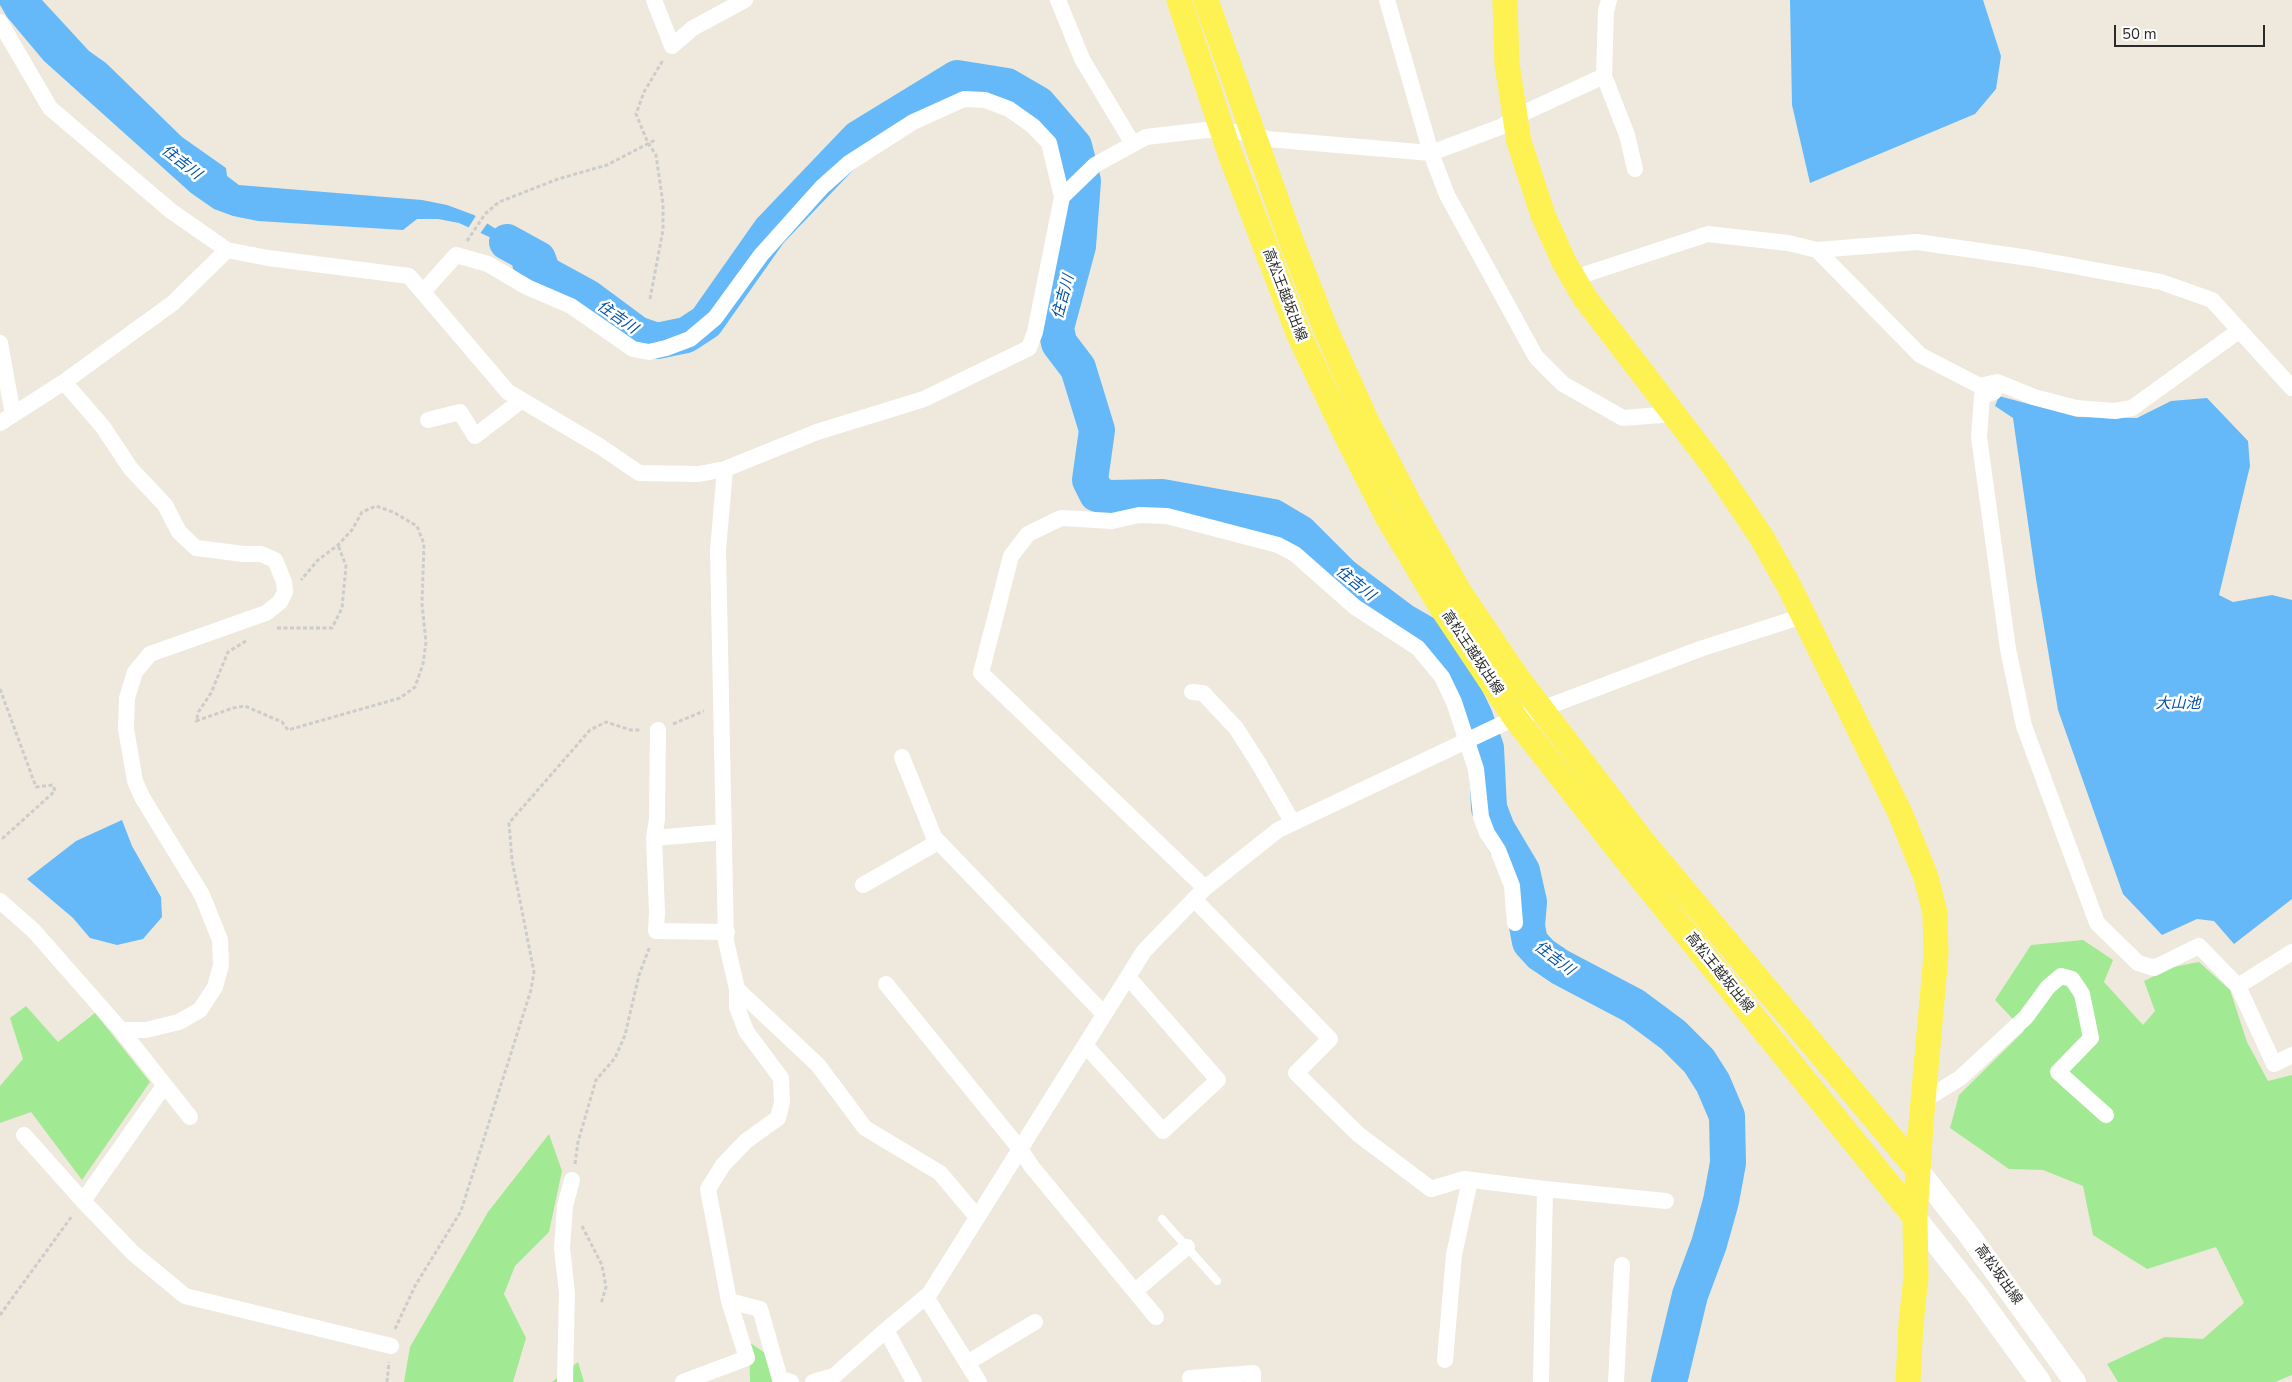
<!DOCTYPE html>
<html>
<head>
<meta charset="utf-8">
<style>
  body { margin:0 }
  #map { position:relative; width:2292px; height:1382px; overflow:hidden; background:#eee9dc; font-family:"Nunito Sans",sans-serif }
  canvas { display:block }
  .scale { position:absolute; left:2114px; top:25px; width:151px; height:22px; box-sizing:border-box; border:2px solid #2b2b2b; border-top:0; padding-left:6px; font-size:15px; line-height:18px; white-space:nowrap; color:#2b2b2b; -webkit-text-stroke:4px #fff; paint-order:stroke }
</style>
</head>
<body>
<div id="map">
<canvas width="2292" height="1382"></canvas>
<div class="scale">50 m</div>
</div>
<script>
const g = document.querySelector('canvas').getContext('2d');
g.lineJoin = 'round';
function paint(path, color) { g.fillStyle = color; g.fill(path, 'evenodd'); }
const poly = rows => new Path2D(rows.map(r => 'M' + r).join(''));
function trace(path, color, width, dash) { g.strokeStyle = color; g.lineWidth = width; g.lineCap = dash ? 'butt' : 'round'; g.setLineDash(dash || []); g.stroke(path); }
function drawText(font, color, halo, rows, align = 'center') {
  g.font = font + ' "Nunito Sans","Noto Sans JP",sans-serif'; g.lineWidth = 5; g.setLineDash([]); g.textBaseline = 'middle'; g.strokeStyle = halo; g.fillStyle = color; for (const [text, x, y, turn = 0] of rows) {
    g.save(); g.translate(x, y); g.rotate((+turn || 0) * Math.PI / 180); g.textAlign = isNaN(turn) ? turn : align; if (halo) g.strokeText(text, 0, 0); g.fillText(text, 0, 0); g.restore();
  }
}
paint(poly([
  [2083,940,2113,960,2104,982,2143,1025,2155,1011,2144,981,2173,967,2199,962,2230,990,2247,1042,2268,1081,2292,1075,2292,1375,2275,1382,2118,1382,2107,1364,2165,1337,2203,1339,2244,1303,2216,1247,2147,1269,2093,1235,2083,1186,2043,1170,2009,1169,1950,1128,1959,1095,2024,1031,1995,1000,2031,945],
  [26,1006,58,1042,95,1013,150,1082,82,1180,31,1112,0,1123,0,1086,23,1059,10,1018],
  [549,1134,562,1171,549,1232,515,1266,504,1294,526,1338,513,1382,404,1382,410,1347,488,1212],
  [749,1342,765,1353,776,1382,750,1382],
  [578,1362,584,1382,552,1382]
]), '#a2e993');
paint(poly([
  [0,0,42,0,89,51,106,63,182,137,226,168,227,176,239,185,422,200,447,205,474,215,549,263,535,285,513,269,511,256,531,260,513,248,459,223,438,219,417,219,403,230,258,221,233,216,214,209,191,193,44,61,7,17,0,5],
  [1790,0,1983,0,2001,56,1996,89,1975,114,1810,183,1792,105],
  [1999,396,2077,417,2137,418,2171,401,2207,398,2248,441,2250,466,2219,595,2233,602,2272,595,2292,600,2292,899,2234,944,2214,921,2197,919,2162,935,2123,894,2058,710,2036,579,2013,418,1995,406],
  [122,820,132,846,161,897,162,917,143,939,117,945,90,938,73,918,27,879,76,841]
]), '#65b9f9');
paint(poly([
  [477,214,489,221,479,235,467,230]
]), '#eee9dc');
trace(poly([
  [507,242,538,259,543,273,587,297,637,334,657,341,686,335,706,322,770,231,859,138,957,78,1007,86,1038,104,1074,146,1083,181,1078,246,1056,328,1059,343,1078,368,1097,430,1090,480,1097,494,1109,498,1162,497,1273,517,1300,533,1342,575,1403,621,1429,636,1452,669,1475,717,1486,748,1489,808,1497,829,1522,871,1529,902,1527,926,1530,942,1541,954,1560,967,1634,1006,1673,1035,1699,1061,1713,1083,1727,1116,1728,1163,1721,1201,1709,1244,1690,1295,1669,1382]
]), '#65b9f9', 36);
trace(poly([
  [467,241,485,214,499,202,558,179,607,165,655,140],
  [650,299,663,230,663,204,656,155,648,143,636,114,644,92,663,60],
  [277,628,332,628,342,608,346,566,338,545],
  [246,641,228,652,211,693,199,711,196,721,233,708,245,706,282,722,288,730,400,698,415,687,423,664,426,642,422,604,424,544,417,526,393,512,376,506,362,512,352,530,338,545,318,560,301,580],
  [0,689,36,787,53,785,55,791,3,838,0,837],
  [673,724,704,711],
  [575,1164,578,1142,596,1080,615,1058,625,1035,639,975,650,946],
  [582,1226,602,1265,606,1287,601,1304],
  [0,1315,72,1216],
  [395,1329,415,1286,461,1211,531,990,534,972,512,860,509,823,590,730,606,722,631,730,640,730],
  [387,1382,389,1362]
]), '#ccc', 3, [4, 2.5]);
trace(poly([
  [1162,1219,1217,1281]
]), '#fff', 8);
trace(poly([
  [654,0,672,46,693,28,745,0],
  [1058,0,1082,59,1133,144],
  [1387,0,1431,153,1447,195,1536,357,1563,384,1623,418,1673,414],
  [0,22,50,108,171,211,227,250,268,258,409,276,508,392,601,447,639,473,699,474,725,469,817,432,924,399,1029,348,1035,332,1062,197,1049,143,1033,126,1009,109,985,100,964,99,913,122,849,163,822,187,761,255,715,318,690,339,666,348,649,352,633,349,571,306,527,287,488,264,456,255,423,292],
  [1604,76,1627,135,1635,169],
  [1062,197,1095,165,1146,137,1206,130,1223,131,1252,133,1267,139,1431,153,1503,126,1515,117,1604,76,1606,11,1609,0],
  [1817,250,1920,355,1980,386,1997,382,2034,397,2076,408,2115,411,2132,408,2240,330],
  [1574,278,1708,234,1788,243,1817,250,1917,242,2029,258,2161,282,2212,300,2292,388],
  [0,343,13,415],
  [1997,382,1994,392,1982,396,1979,437,2008,649,2024,726,2097,923,2138,963,2154,968,2199,946,2238,986],
  [428,420,460,412,475,436,522,400],
  [0,423,64,382,173,303,227,250],
  [1192,692,1203,693,1236,728,1259,764,1293,823],
  [658,730,657,819,654,838,657,912,656,931,727,932],
  [902,757,934,837,1104,1014],
  [654,838,724,832],
  [863,885,938,842],
  [1205,888,981,673,1011,556,1028,534,1061,518,1112,521,1139,515,1167,516,1278,545,1295,554,1355,607,1418,648,1442,677,1454,702,1476,769,1481,817,1487,833,1498,850,1512,886,1515,923],
  [1194,899,1330,1039,1296,1073,1358,1134,1431,1189,1464,1179,1545,1189,1541,1382],
  [0,901,33,930,121,1030,146,1030,179,1022,200,1010,215,987,221,965,220,940,202,895,142,797,135,781,126,729,127,698,135,672,150,654,266,613,280,602,285,592,284,582,275,560,261,554,244,554,196,548,179,532,165,505,131,469,103,427,64,382],
  [2292,952,2238,986,2274,1064,2292,1055],
  [886,984,1020,1149,1032,1167,1156,1317],
  [737,989,818,1065,865,1128,940,1173,977,1217],
  [121,1030,190,1117],
  [1085,1045,1163,1131,1218,1080,1128,977],
  [1923,1101,1960,1078,2026,1017,2048,987,2061,976,2072,979,2082,994,2091,1038,2058,1072,2106,1115],
  [24,1135,83,1201,133,1253,185,1296,391,1346],
  [1545,1189,1666,1201],
  [83,1201,164,1086],
  [1135,1291,1187,1247],
  [926,1297,979,1382],
  [729,1301,760,1309,780,1379,791,1382],
  [1445,1360,1454,1255,1470,1180],
  [967,1363,1035,1322],
  [1190,1378,1253,1373,1253,1382],
  [565,1382,567,1293,562,1248,565,1206,572,1180],
  [683,1382,747,1358,729,1301,708,1189,723,1165,746,1141,778,1118,782,1102,781,1078,746,1031,737,1007,737,989,726,941,718,550,725,469],
  [813,1382,834,1376,886,1330],
  [914,1382,886,1330,930,1293,1144,951,1205,888,1278,830,1502,724,1700,649,1803,616],
  [1616,1382,1622,1265]
]), '#fff', 16);
trace(poly([
  [1918,1170,1969,1235,2075,1382],
  [1915,1217,1977,1295,2040,1382]
]), '#fff', 22);
trace(poly([
  [1179,0,1229,151,1299,335,1344,431,1388,518,1440,605,1516,719,1625,858,1915,1217],
  [1206,0,1290,238,1325,328,1367,422,1411,507,1460,593,1516,676,1644,843,1918,1170],
  [1505,0,1507,64,1519,142,1543,215,1564,262,1585,298,1715,468,1762,538,1789,586,1901,815,1926,877,1935,913,1936,955,1921,1124,1915,1217,1916,1278,1911,1323,1908,1382]
]), '#fdf251', 25);
drawText('14px', '#2b2b2b', '#fff', [
  ["高松王越坂出線",1284,295,69],
  ["高松王越坂出線",1472,653,56],
  ["高松王越坂出線",1719,973,51],
  ["高松坂出線",1998,1275,54]
]);
drawText('italic 15px', '#0152a8', '#fff', [
  ["住吉川",181,163,38],
  ["住吉川",1064,297,-75],
  ["住吉川",617,318,35],
  ["住吉川",1355,584,39],
  ["大山池",2178,704],
  ["住吉川",1554,959,37]
]);
</script>
</body>
</html>
